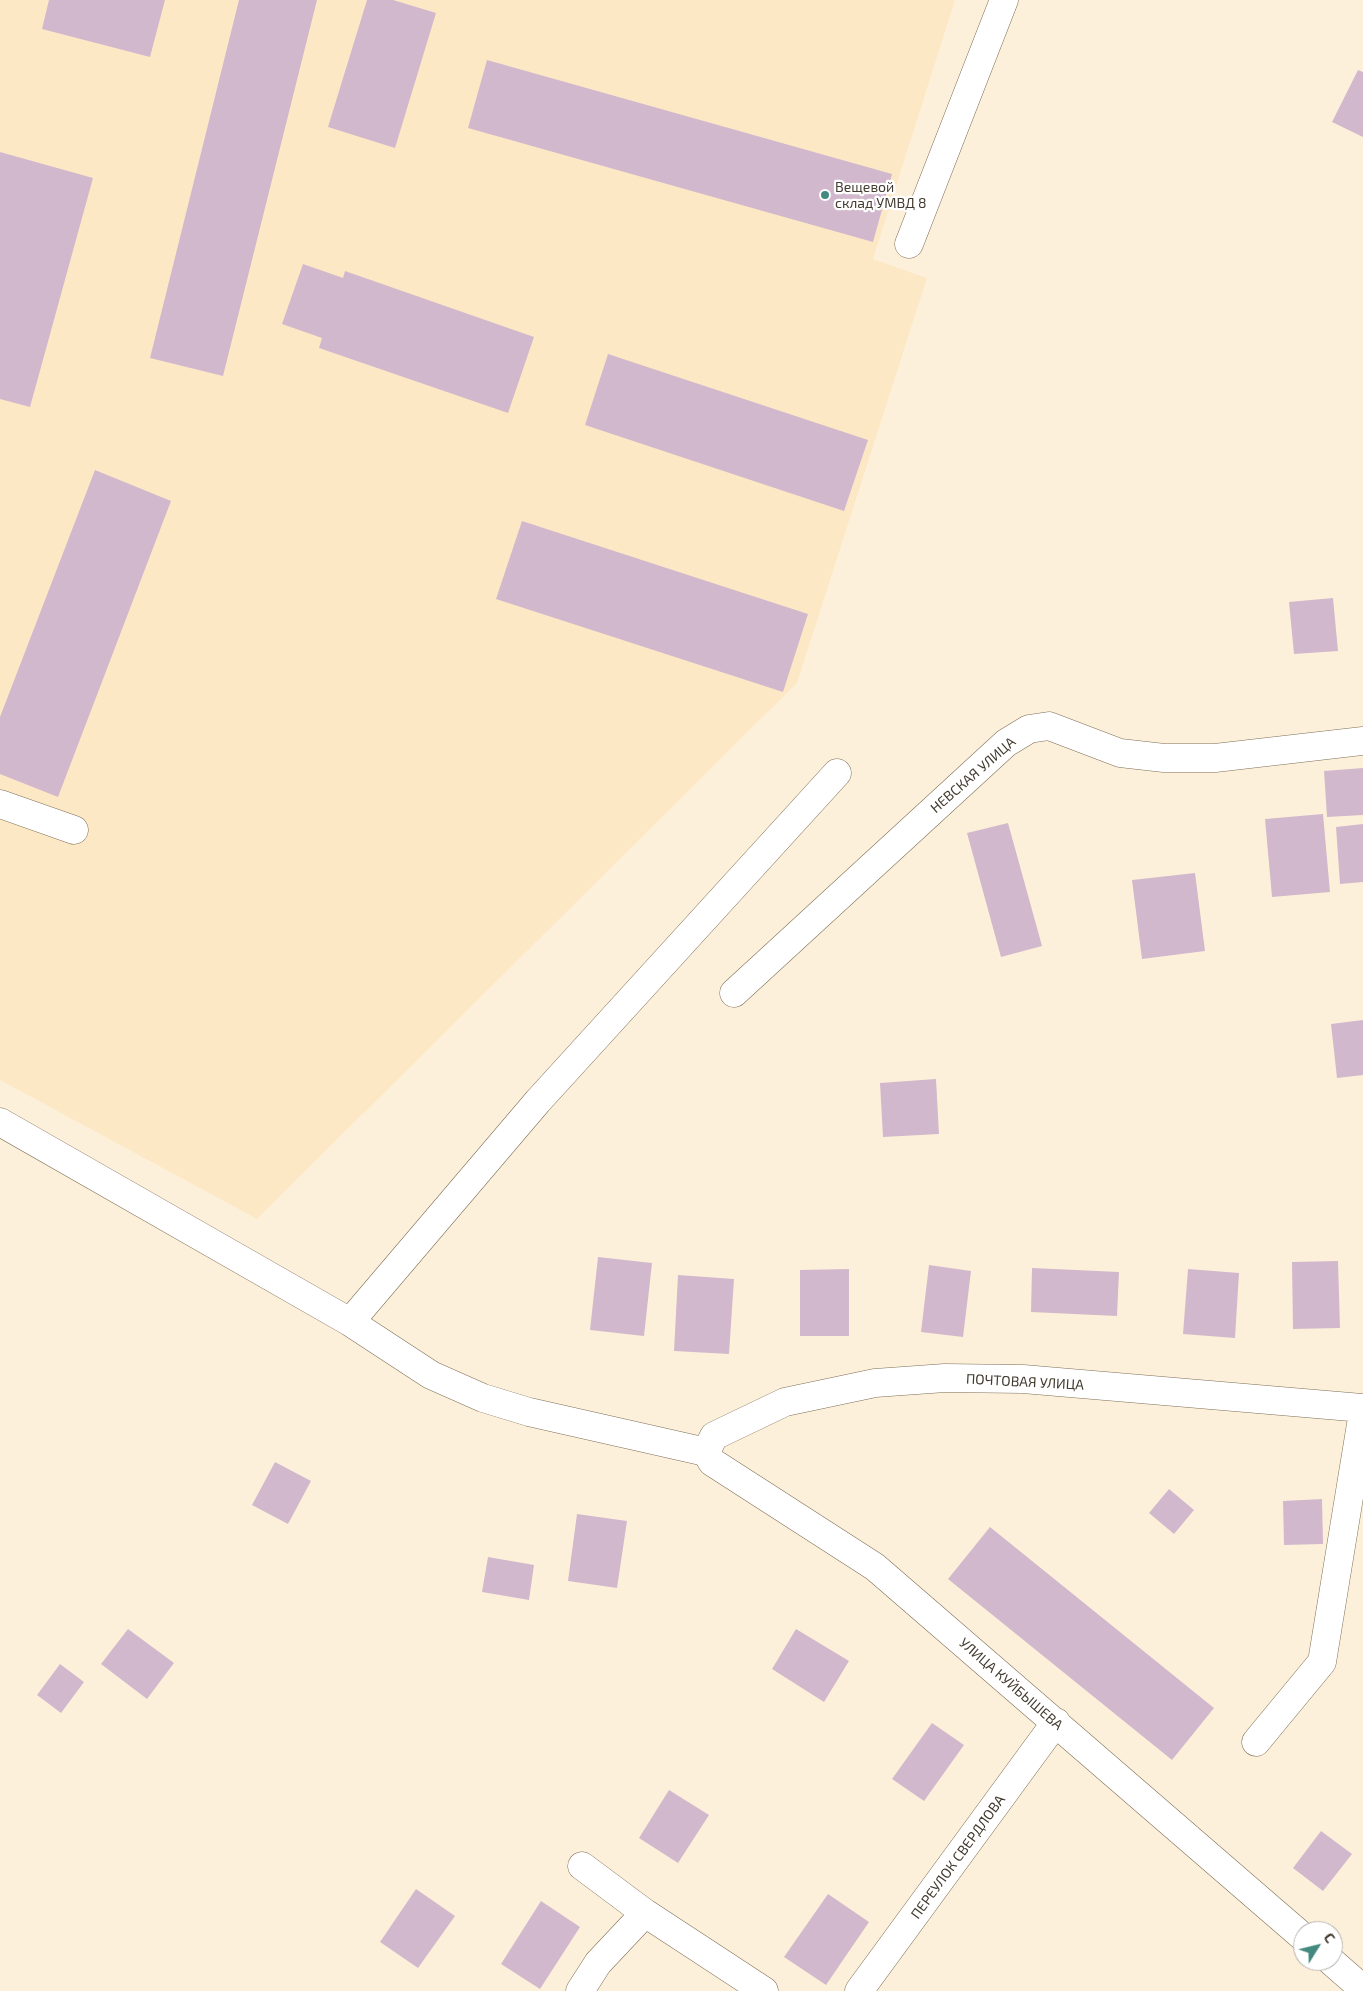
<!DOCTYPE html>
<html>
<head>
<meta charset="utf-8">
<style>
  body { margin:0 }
  #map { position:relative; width:1363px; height:1991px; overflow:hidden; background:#fdf0da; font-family:"Exo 2",sans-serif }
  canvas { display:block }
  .north { position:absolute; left:1293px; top:1921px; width:50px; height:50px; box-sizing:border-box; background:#fff; border:1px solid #b3b1ac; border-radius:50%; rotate:54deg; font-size:14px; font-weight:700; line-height:20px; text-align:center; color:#423b30 }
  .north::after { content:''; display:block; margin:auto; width:18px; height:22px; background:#44897f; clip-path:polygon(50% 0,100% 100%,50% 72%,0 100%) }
</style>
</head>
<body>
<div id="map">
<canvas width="1363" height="1991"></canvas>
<div class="north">С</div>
</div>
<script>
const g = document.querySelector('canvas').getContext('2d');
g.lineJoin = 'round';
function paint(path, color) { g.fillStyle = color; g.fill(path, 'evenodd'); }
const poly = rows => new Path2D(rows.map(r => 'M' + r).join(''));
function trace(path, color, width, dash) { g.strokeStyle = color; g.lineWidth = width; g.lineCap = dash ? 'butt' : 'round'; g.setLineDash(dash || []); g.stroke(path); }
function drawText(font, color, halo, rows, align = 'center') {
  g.font = font + ' "Exo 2",sans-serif'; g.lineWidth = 4.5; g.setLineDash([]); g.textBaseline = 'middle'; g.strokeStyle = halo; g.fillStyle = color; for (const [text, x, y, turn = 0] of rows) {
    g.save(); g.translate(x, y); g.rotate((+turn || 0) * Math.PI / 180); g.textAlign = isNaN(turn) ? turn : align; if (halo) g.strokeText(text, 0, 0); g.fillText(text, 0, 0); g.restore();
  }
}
paint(poly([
  [0,0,955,0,873,259,927,278,797,683,257,1219,0,1080]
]), '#fde8c6');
paint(poly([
  [49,0,165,0,150,57,42,29],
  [239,0,317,0,223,376,150,358],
  [367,0,393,0,436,13,395,148,328,127],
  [487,60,892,174,873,242,468,128],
  [1358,70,1363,72,1363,137,1332,122],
  [0,152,93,178,30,407,0,399],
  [303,264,343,278,345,271,534,337,508,413,319,348,322,338,282,324],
  [608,354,868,440,844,511,585,425],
  [95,470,171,501,58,797,0,774,0,717],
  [522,521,808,614,783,692,496,599],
  [1333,598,1338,651,1294,654,1289,602],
  [1363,768,1363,815,1327,817,1324,771],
  [1323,814,1330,892,1272,897,1265,819],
  [1008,823,1042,946,1001,957,967,833],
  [1363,824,1363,882,1340,884,1336,827],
  [1195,873,1205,951,1142,959,1132,880],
  [1363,1020,1363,1075,1337,1078,1331,1024],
  [936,1079,939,1134,883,1137,880,1083],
  [598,1257,652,1263,644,1336,590,1330],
  [1338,1261,1340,1328,1293,1329,1292,1262],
  [929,1265,971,1271,963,1337,921,1332],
  [1032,1268,1119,1272,1117,1316,1031,1312],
  [849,1269,849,1336,800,1336,800,1270],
  [1188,1269,1239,1273,1235,1338,1183,1334],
  [678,1275,734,1279,729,1354,674,1351],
  [275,1462,311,1481,288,1524,252,1505],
  [1169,1489,1194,1510,1174,1534,1149,1513],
  [1322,1499,1323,1544,1284,1545,1283,1501],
  [577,1514,627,1521,617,1588,568,1581],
  [990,1527,1214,1708,1172,1760,948,1579],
  [488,1557,534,1565,529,1600,482,1592],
  [128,1629,174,1663,147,1699,101,1664],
  [796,1629,849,1661,824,1702,772,1669],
  [60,1664,84,1682,61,1713,37,1695],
  [932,1723,964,1745,924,1801,892,1779],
  [669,1790,709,1815,678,1863,639,1838],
  [1321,1831,1352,1854,1323,1891,1293,1868],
  [416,1889,455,1916,418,1968,380,1942],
  [828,1894,869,1922,826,1985,784,1957],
  [541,1901,580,1927,540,1989,501,1964]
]), '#d2b8cd');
const minor = poly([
  [909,244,1004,0],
  [0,804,74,830],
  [734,993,1006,743,1029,729,1049,726,1120,753,1164,758,1215,758,1363,741],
  [0,1122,350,1322,431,1375,483,1398,529,1412,706,1452],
  [350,1322,538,1101,837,773],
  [706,1452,712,1462,875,1567,1303,1937],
  [706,1452,714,1436,785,1402,875,1383,945,1378,1023,1379,1363,1408],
  [1256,1742,1322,1662,1363,1412],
  [582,1866,645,1913,764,1991],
  [1331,1961,1363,1989],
  [580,1991,598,1963,645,1913],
  [859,1991,1056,1722]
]);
trace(minor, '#7e6f57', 29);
trace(minor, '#fff', 28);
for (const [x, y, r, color] of [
  [825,195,5,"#44897f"]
]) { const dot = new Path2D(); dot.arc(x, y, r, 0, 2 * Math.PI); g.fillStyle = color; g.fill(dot); trace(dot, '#fff', 2); }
drawText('14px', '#423b30', '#fff', [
  ["Вещевой",835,187],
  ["склад УМВД 8",835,203]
], 'left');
drawText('14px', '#423b30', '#fff', [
  ["НЕВСКАЯ УЛИЦА",973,775,-41],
  ["ПОЧТОВАЯ УЛИЦА",1025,1382,3],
  ["УЛИЦА КУЙБЫШЕВА",1011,1684,41],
  ["ПЕРЕУЛОК СВЕРДЛОВА",958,1857,-54]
]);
</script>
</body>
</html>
